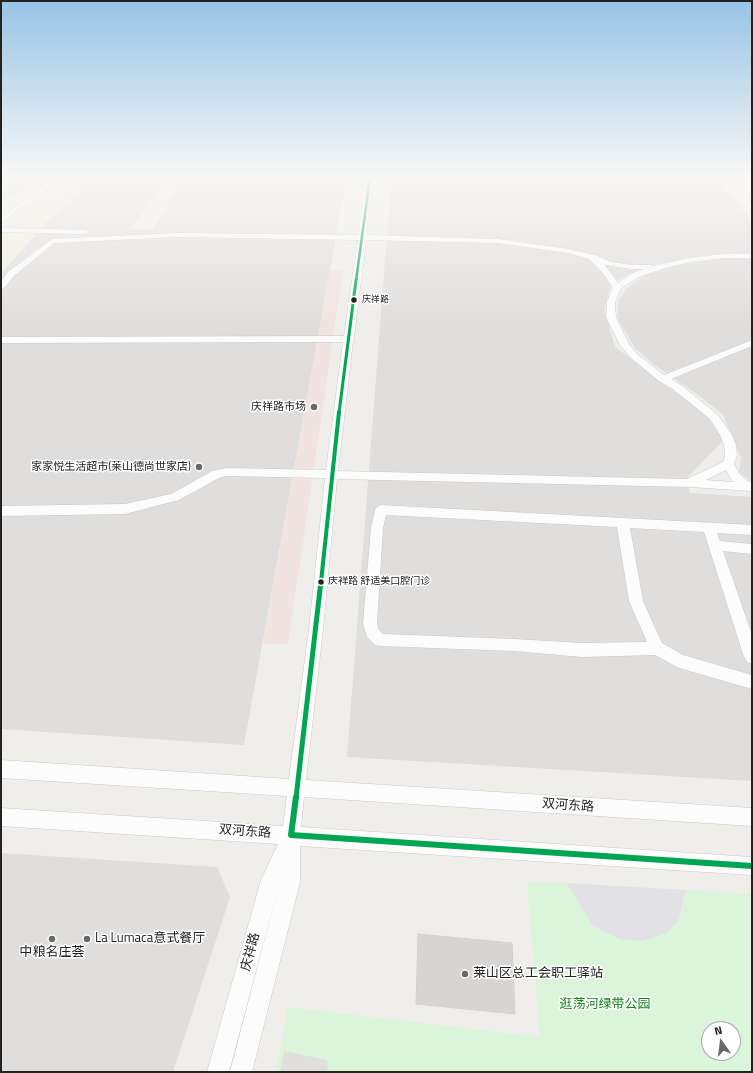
<!DOCTYPE html>
<html>
<head>
<meta charset="utf-8">
<style>
  body { margin:0 }
  #map { position:relative; width:753px; height:1073px; overflow:hidden; background:#f0eeeb; font-family:"Titillium Web",sans-serif }
  canvas { display:block }
  .frame { position:absolute; inset:0; border:2px solid #222; pointer-events:none }
  .north { position:absolute; left:701px; top:1021px; width:40px; height:40px; box-sizing:border-box; background:#fff; border:1px solid #a7a7a7; border-radius:50%; rotate:346deg; font-size:11px; font-weight:700; line-height:16px; text-align:center; color:#222 }
  .north::after { content:''; display:block; margin:auto; width:14px; height:18px; background:#6a6968; clip-path:polygon(50% 0,100% 100%,50% 72%,0 100%) }
</style>
</head>
<body>
<div id="map">
<canvas width="753" height="1073"></canvas>
<div class="frame"></div>
<div class="north">N</div>
</div>
<script>
const g = document.querySelector('canvas').getContext('2d');
g.lineJoin = 'round';
function paint(path, color) { g.fillStyle = color; g.fill(path, 'evenodd'); }
const poly = rows => new Path2D(rows.map(r => 'M' + r).join(''));
function trace(path, color, width, dash) { g.strokeStyle = color; g.lineWidth = width; g.lineCap = dash ? 'butt' : 'round'; g.setLineDash(dash || []); g.stroke(path); }
function drawText(font, color, halo, rows, align = 'center') {
  g.font = font + ' "Titillium Web","Noto Sans SC",sans-serif'; g.lineWidth = 3; g.setLineDash([]); g.textBaseline = 'middle'; g.strokeStyle = halo; g.fillStyle = color; for (const [text, x, y, turn = 0] of rows) {
    g.save(); g.translate(x, y); g.rotate((+turn || 0) * Math.PI / 180); g.textAlign = isNaN(turn) ? turn : align; if (halo) g.strokeText(text, 0, 0); g.fillText(text, 0, 0); g.restore();
  }
}
paint(poly([
  [92,177,168,177,131,229,153,230,181,181,346,182,244,745,1,729,1,274,42,226],
  [703,178,718,182,752,220,752,253,717,254,688,258,657,264,634,272,612,283,604,309,615,347,704,413,719,429,722,442,686,479,690,493,752,497,752,781,347,757,391,182],
  [1,180,23,181,28,184,27,186,1,203],
  [722,259,752,259,752,480,749,480,739,472,741,458,723,415,701,397,653,364,635,348,618,319,618,301,627,288,645,275,681,264],
  [1,853,217,867,230,897,173,1072,1,1072]
]), '#dfdedc');
paint(poly([
  [330,270,343,270,288,644,263,644]
]), '#f1e3e1');
paint(poly([
  [82,180,89,181,42,226,1,274,1,232,61,185]
]), '#efefdf');
paint(poly([
  [527,882,566,883,591,923,678,921,686,890,752,894,752,1072,276,1072,288,1007,540,1037],
  [709,1029,733,1029,733,1053,709,1053]
]), '#daf5da');
paint(poly([
  [284,1051,327,1060,328,1072,280,1072]
]), '#e0dfde');
paint(poly([
  [566,883,686,890,678,921,667,933,643,941,622,940,604,932,591,923]
]), '#e2e1e5');
const building = poly([
  [418,934,512,943,515,1014,416,1004,418,934]
]);
paint(building, '#d7d4d2');
trace(building, '#d3d0cc', 1);
const minor = poly([
  [57,177,64,177,1,223,1,218,57,177],
  [367,177,373,177,366,235,498,239,568,249,595,255,611,262,632,265,650,265,654,266,690,258,723,254,752,254,752,258,723,258,690,262,662,269,639,277,621,288,615,302,616,317,629,344,637,354,664,375,752,340,752,346,671,379,682,386,718,415,732,435,736,445,737,456,734,464,739,473,746,480,752,483,752,491,689,487,337,479,323,629,306,780,752,808,752,826,304,797,301,827,752,857,752,875,300,846,300,882,252,1072,230,1072,280,881,229,1072,207,1072,261,880,278,844,1,826,1,808,283,826,287,796,1,778,1,760,289,779,309,629,325,478,227,476,219,478,179,500,125,514,1,516,1,506,125,504,171,494,212,471,227,468,326,470,343,342,1,343,1,337,344,336,358,240,178,237,54,243,14,276,4,288,1,289,1,281,8,272,52,239,178,233,358,235,367,177],
  [366,240,498,243,568,253,589,259,601,271,613,287,607,302,606,317,620,345,631,358,659,381,674,390,710,419,720,435,724,445,725,456,723,462,687,479,338,471,353,341,355,339,354,337,366,240],
  [605,265,632,269,644,269,633,273,618,283,605,265],
  [726,470,733,482,706,480,726,470],
  [721,177,728,177,752,204,752,210,749,210,721,177],
  [1,228,85,230,89,232,85,234,1,232,1,228],
  [381,505,752,525,752,535,717,533,720,541,752,544,752,554,723,551,752,635,752,664,747,662,744,657,704,532,630,528,643,601,662,643,683,655,752,675,752,689,679,668,655,655,582,657,514,651,380,646,375,645,367,637,363,624,371,528,375,510,377,507,381,505],
  [386,515,617,527,629,601,647,642,582,643,514,639,383,634,379,630,377,624,383,528,386,515]
]);
const major = poly([
  [16,177,35,178,40,184,39,187,35,190,32,189,32,184,29,182,16,177],
  [78,177,95,177,94,179,67,184,45,192,41,189,62,180,78,177]
]);
trace(minor, '#c9c8c7', 1);
trace(major, '#a79c86', 1);
paint(minor, '#fdfcfc');
paint(major, '#f3ede7');
trace(poly([
  [356,281,370,177]
]), '#00a651', 2.5);
trace(poly([
  [339,413,356,280]
]), '#00a651', 3);
trace(poly([
  [321,582,339,412]
]), '#00a651', 4);
trace(poly([
  [296,798,321,581]
]), '#00a651', 5);
trace(poly([
  [296,797,291,835,752,866]
]), '#00a651', 6);
const sky = g.createLinearGradient(0, 0, 0, 327);
sky.addColorStop(0, '#97c4e6');
sky.addColorStop(0.54, '#f8f7f6');
sky.addColorStop(1, '#f8f7f600');
g.fillStyle = sky;
g.fillRect(0, 0, 753, 327);
for (const [x, y, r, color] of [
  [354,300,3.5,"#222"],
  [314,407,4,"#6a6968"],
  [199,467,4,"#6a6968"],
  [321,582,3.5,"#222"],
  [52,939,4,"#6a6968"],
  [87,939,4,"#6a6968"],
  [465,974,4,"#6a6968"]
]) { const dot = new Path2D(); dot.arc(x, y, r, 0, 2 * Math.PI); g.fillStyle = color; g.fill(dot); trace(dot, '#fff', 1.5); }
drawText('9px', '#222', '#fff', [
  ["庆祥路",362,300]
], 'left');
drawText('10px', '#222', '#fff', [
  ["庆祥路 舒适美口腔门诊",328,582]
], 'left');
drawText('11px', '#222', '#fff', [
  ["庆祥路市场",306,407],
  ["家家悦生活超市(莱山德尚世家店)",191,467]
], 'right');
drawText('13px', '#222', '#fff', [
  ["双河东路",568,806,4],
  ["双河东路",245,832,4],
  ["庆祥路",251,952,-75]
]);
drawText('13px', '#222', '#fff', [
  ["La Lumaca意式餐厅",95,939],
  ["中粮名庄荟",52,953,"center"],
  ["莱山区总工会职工驿站",473,974]
], 'left');
drawText('13px', '#0c8416', '#fff', [
  ["逛荡河绿带公园",605,1005]
]);
</script>
</body>
</html>
